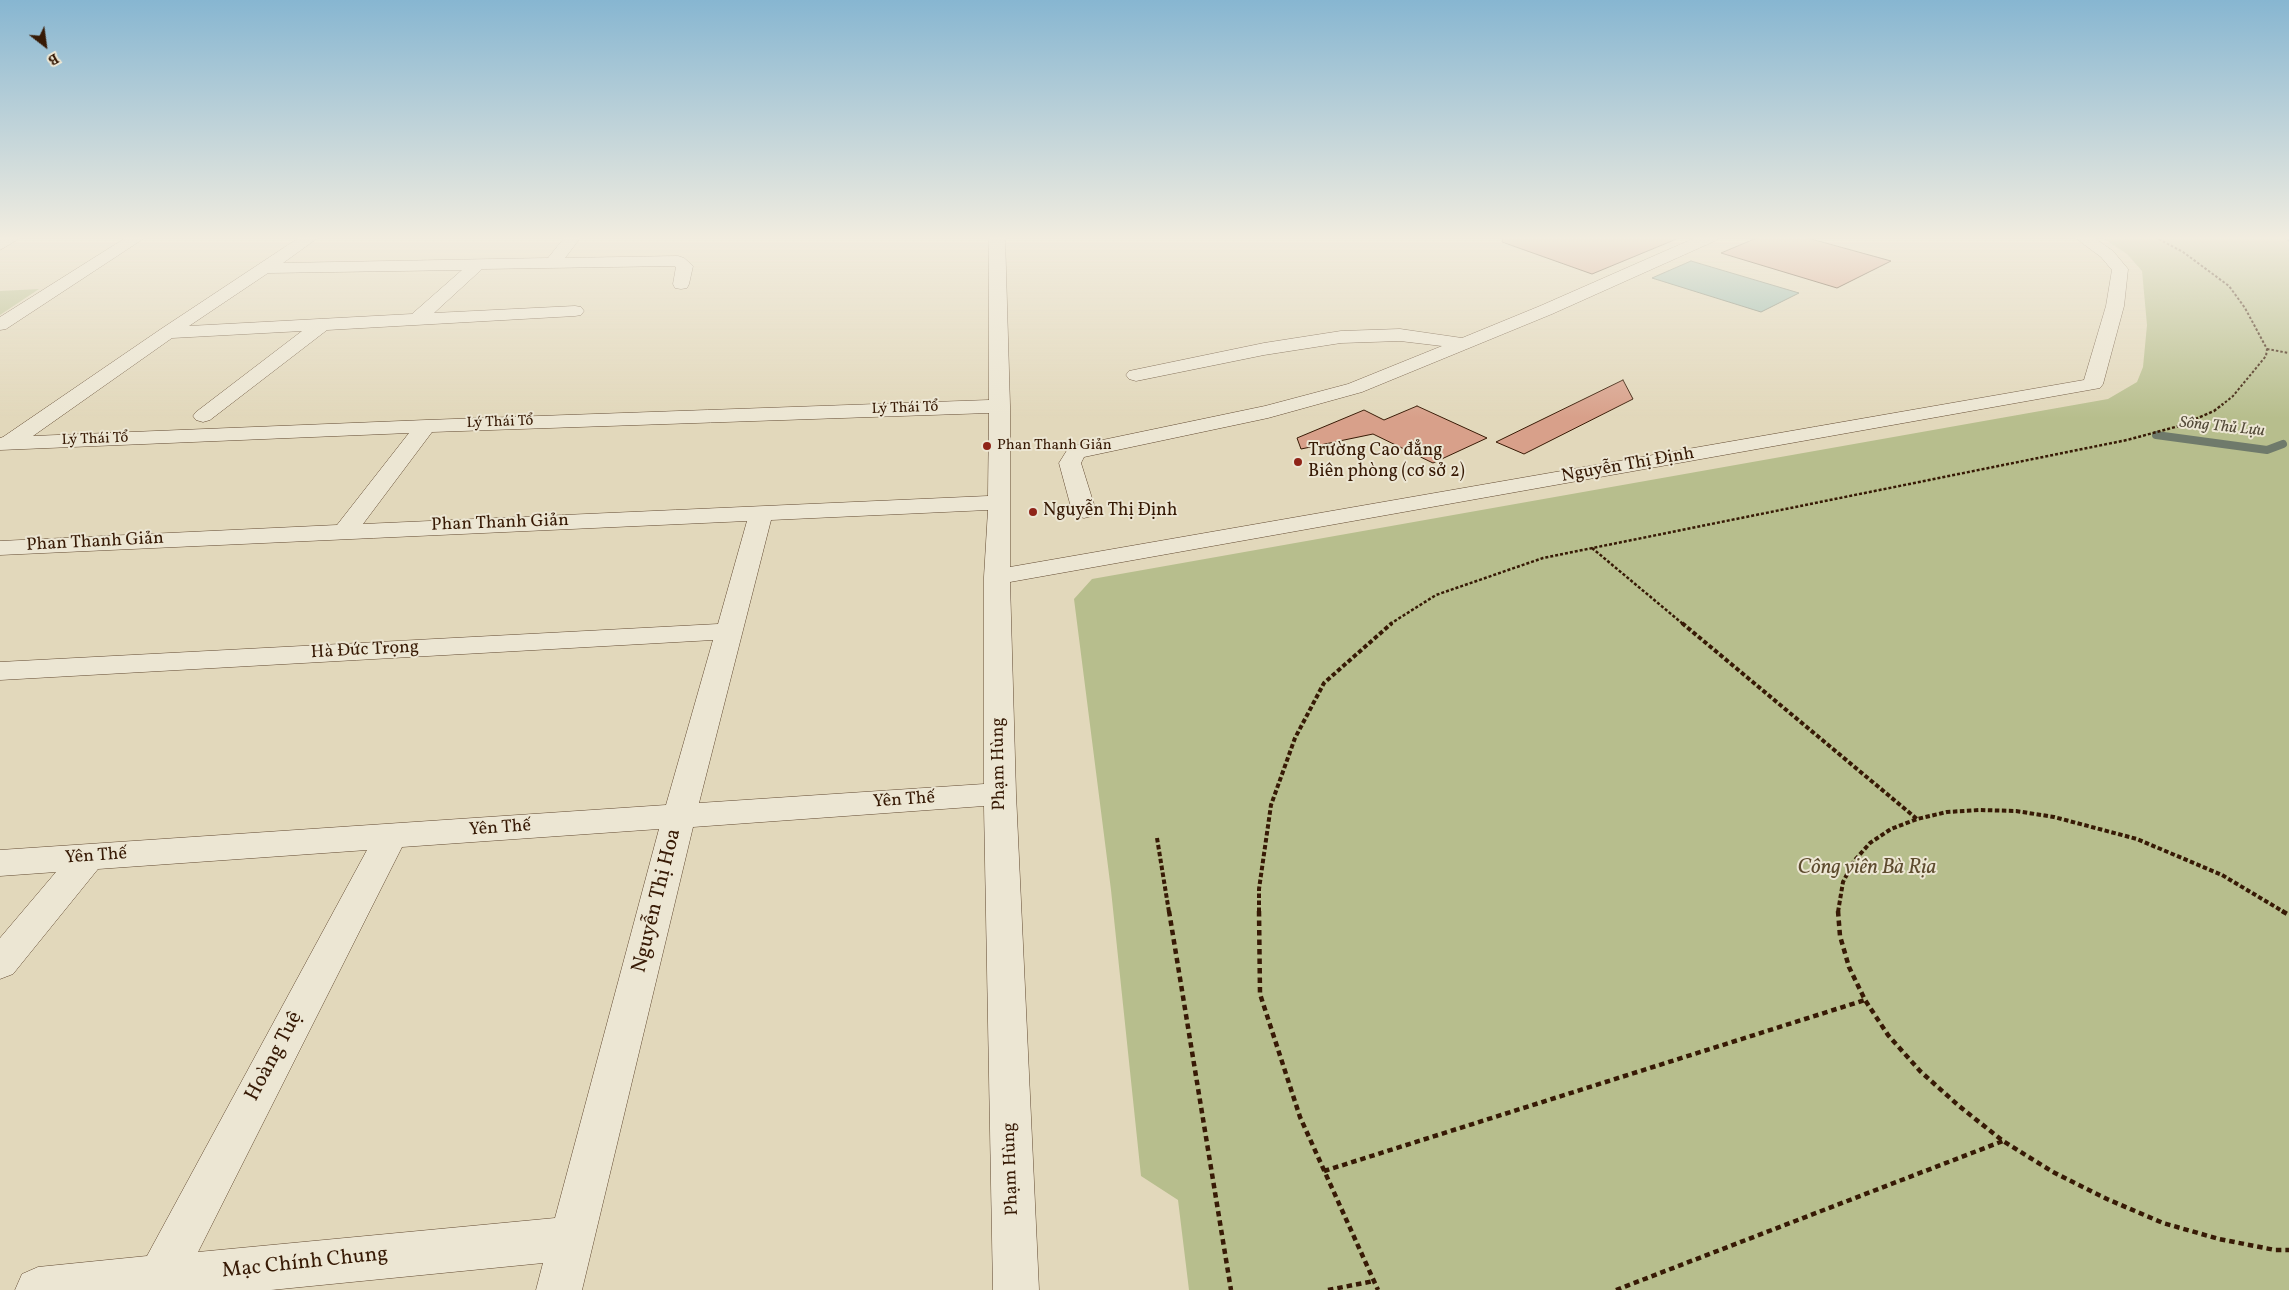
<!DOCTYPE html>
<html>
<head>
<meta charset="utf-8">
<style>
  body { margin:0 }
  #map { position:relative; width:2289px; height:1290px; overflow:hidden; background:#e2d8bb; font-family:Vollkorn,serif }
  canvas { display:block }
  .north { position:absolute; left:20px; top:20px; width:50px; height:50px; -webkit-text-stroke:4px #ece6d3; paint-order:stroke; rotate:150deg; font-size:14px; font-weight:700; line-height:20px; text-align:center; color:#371a05 }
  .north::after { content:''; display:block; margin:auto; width:18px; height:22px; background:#371a05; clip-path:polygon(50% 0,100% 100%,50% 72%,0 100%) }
</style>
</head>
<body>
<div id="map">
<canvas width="2289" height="1290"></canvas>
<div class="north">B</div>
</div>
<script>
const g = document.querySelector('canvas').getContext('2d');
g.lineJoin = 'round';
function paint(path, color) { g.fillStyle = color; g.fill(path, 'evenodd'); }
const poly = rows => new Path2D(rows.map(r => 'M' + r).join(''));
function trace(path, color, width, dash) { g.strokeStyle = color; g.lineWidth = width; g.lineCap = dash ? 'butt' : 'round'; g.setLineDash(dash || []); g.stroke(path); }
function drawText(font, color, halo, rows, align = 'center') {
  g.font = font + ' Vollkorn,serif'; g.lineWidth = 4; g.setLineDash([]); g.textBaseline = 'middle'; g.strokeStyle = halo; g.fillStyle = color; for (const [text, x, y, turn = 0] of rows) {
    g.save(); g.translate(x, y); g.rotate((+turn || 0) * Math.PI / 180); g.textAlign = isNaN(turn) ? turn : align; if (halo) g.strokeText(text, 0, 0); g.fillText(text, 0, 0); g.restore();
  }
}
paint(poly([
  [2101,237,2289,237,2289,1290,1189,1290,1178,1200,1141,1176,1111,890,1074,599,1092,579,2108,399,2137,382,2143,367,2147,325,2142,271,2127,254],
  [39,289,0,315,0,291]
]), '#b7be8d');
const water = poly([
  [1691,261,1799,293,1761,312,1652,278,1691,261]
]);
paint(water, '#95baaf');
trace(water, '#6f7a6b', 1);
trace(poly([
  [2156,435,2267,450,2283,444]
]), '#6f7a6b', 8);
const building = poly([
  [1503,237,1679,237,1679,238,1592,274,1502,242,1503,237],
  [1759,237,1804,237,1891,261,1837,288,1721,253,1759,237],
  [1623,380,1633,399,1524,454,1496,442,1623,380],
  [1417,406,1487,438,1433,463,1373,434,1301,449,1297,438,1364,410,1384,420,1417,406]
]);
paint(building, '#d8a08a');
trace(building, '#371a05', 1);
const minor = poly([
  [2,237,22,237,0,250,0,238,2,237],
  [127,237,146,237,6,329,0,330,0,317,127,237],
  [300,237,319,237,283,263,548,258,565,237,581,237,565,258,678,256,684,258,693,266,689,284,687,288,681,289,675,288,673,284,676,267,674,266,482,269,434,313,575,306,581,307,584,311,581,315,575,316,327,330,210,420,203,422,196,420,193,416,196,412,302,331,172,338,33,436,426,420,989,400,989,237,1005,237,1010,406,1010,567,2084,380,2106,306,2112,270,2101,257,2074,237,2093,237,2113,251,2128,269,2124,306,2103,384,2100,388,1010,582,1016,794,1039,1290,993,1290,984,806,693,827,582,1290,536,1290,543,1263,271,1290,15,1290,22,1274,38,1267,147,1256,367,850,98,869,13,974,0,979,0,938,56,872,0,876,0,850,666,805,713,640,0,680,0,662,718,624,747,521,0,555,0,541,337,525,409,433,0,450,0,438,3,437,161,329,300,237],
  [462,270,412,314,189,326,268,273,462,270],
  [989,413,988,496,363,524,432,432,989,413],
  [988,510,984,577,984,784,699,803,771,520,988,510],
  [659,829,555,1218,198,1252,402,847,659,829],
  [1697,237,1719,237,1717,240,1552,314,1362,392,1268,418,1084,457,1081,463,1096,511,1092,516,1084,518,1076,516,1072,511,1059,463,1069,447,1265,406,1348,384,1442,346,1400,341,1341,343,1264,355,1136,381,1129,379,1126,375,1129,371,1264,343,1341,331,1400,329,1462,338,1540,306,1697,237]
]);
trace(minor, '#624a32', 1);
trace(poly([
  [2155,237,2183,252,2229,286,2245,308,2267,349,2266,356,2233,396,2222,405],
  [2284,237,2289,241],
  [2267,349,2289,353]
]), '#371a05', 2, [2.5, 2]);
trace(poly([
  [1592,548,1683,624],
  [1390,624,1436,595,1543,558,2127,440,2179,426,2214,411,2223,404]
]), '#371a05', 2.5, [3, 2]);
trace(poly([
  [1682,623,1917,819],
  [1157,838,1169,912],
  [1259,912,1259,889,1271,805,1295,738,1324,683,1392,623],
  [1838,912,1843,882,1854,861,1870,843,1891,829,1917,819,1947,812,1980,810,2016,811,2054,817,2137,839,2222,875,2284,912]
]), '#371a05', 4, [4.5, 2.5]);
trace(poly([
  [1169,911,1231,1290],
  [1259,911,1260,994,1300,1117,1378,1290],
  [1838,911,1840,936,1849,967,1865,1000,1888,1035,1920,1071,1959,1106,2003,1141,2053,1172,2107,1199,2163,1223,2219,1239,2275,1250,2289,1250],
  [2282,911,2289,915],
  [1324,1171,1865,1000],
  [1328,1290,1374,1281],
  [1616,1290,2003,1141]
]), '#371a05', 4.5, [5.5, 4]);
paint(minor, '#ece6d3');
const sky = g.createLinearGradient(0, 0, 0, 418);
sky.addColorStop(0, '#87b6d1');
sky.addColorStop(0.57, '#f2ede0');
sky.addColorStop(1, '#f2ede000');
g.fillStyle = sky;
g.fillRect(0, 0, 2289, 418);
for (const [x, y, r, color] of [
  [987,446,5,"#8f2418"],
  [1298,462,5,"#8f2418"],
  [1033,512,5,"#8f2418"]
]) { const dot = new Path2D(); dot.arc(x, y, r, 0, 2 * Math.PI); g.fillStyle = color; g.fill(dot); trace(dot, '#ece6d3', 2); }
drawText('15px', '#371a05', '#ece6d3', [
  ["Lý Thái Tổ",905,409,-2],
  ["Lý Thái Tổ",500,423,-2],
  ["Lý Thái Tổ",95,440,-2]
]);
drawText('15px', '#371a05', '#ece6d3', [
  ["Phan Thanh Giản",997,446]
], 'left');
drawText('italic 16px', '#534a38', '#ece6d3', [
  ["Sông Thủ Lựu",2222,428,6]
]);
drawText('18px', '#371a05', '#ece6d3', [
  ["Trường Cao đẳng",1308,452],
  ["Biên phòng (cơ sở 2)",1308,473],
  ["Nguyễn Thị Định",1043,512]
], 'left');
drawText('18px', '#371a05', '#ece6d3', [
  ["Nguyễn Thị Định",1628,466,-10],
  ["Phan Thanh Giản",500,524,-2],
  ["Phan Thanh Giản",95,543,-3],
  ["Hà Đức Trọng",365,651,-3],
  ["Phạm Hùng",1000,764,-91],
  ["Yên Thế",904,801,-4],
  ["Yên Thế",500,829,-4],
  ["Yên Thế",96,857,-4],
  ["Phạm Hùng",1012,1169,-92]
]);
drawText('italic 21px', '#5d4b2e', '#ece6d3', [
  ["Công viên Bà Rịa",1867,869]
]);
drawText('21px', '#371a05', '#ece6d3', [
  ["Nguyễn Thị Hoa",658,901,-76],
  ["Hoàng Tuệ",275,1057,-62],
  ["Mạc Chính Chung",305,1264,-6]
]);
</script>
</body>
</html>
